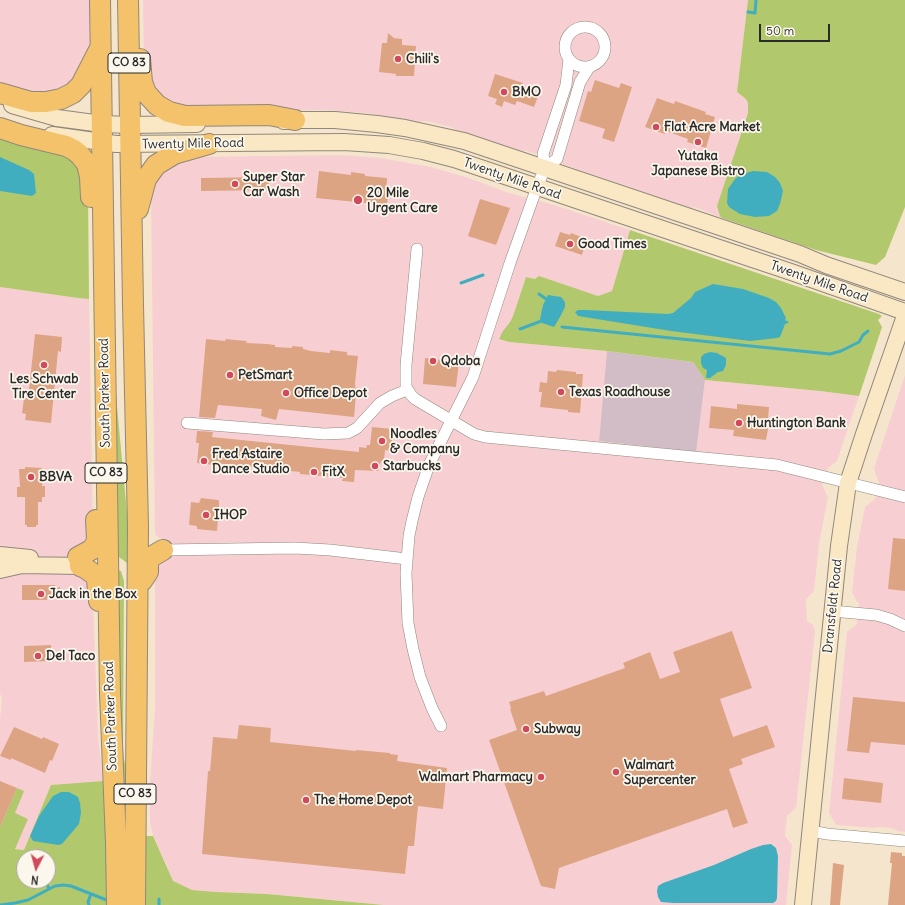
<!DOCTYPE html>
<html>
<head>
<meta charset="utf-8">
<style>
  body { margin:0 }
  #map { position:relative; width:905px; height:905px; overflow:hidden; background:#f5e5cc; font-family:Delius,sans-serif }
  canvas { display:block }
  .north { position:absolute; left:16px; top:849px; width:40px; height:40px; box-sizing:border-box; background:#fbf7ec; border:1px solid #a8a59f; border-radius:50%; rotate:186deg; font-size:11px; font-weight:700; line-height:16px; text-align:center; color:#2b2b2b }
  .north::after { content:''; display:block; margin:auto; width:14px; height:18px; background:#d1495b; clip-path:polygon(50% 0,100% 100%,50% 72%,0 100%) }
  .scale { position:absolute; left:759px; top:24px; width:71px; height:18px; box-sizing:border-box; border:2px solid #2b2b2b; border-top:0; padding-left:5px; font-size:12px; line-height:14px; white-space:nowrap; color:#2b2b2b; -webkit-text-stroke:3px #fbf7ec; paint-order:stroke }
</style>
</head>
<body>
<div id="map">
<canvas width="905" height="905"></canvas>
<div class="north">N</div>
<div class="scale">50 m</div>
</div>
<script>
const g = document.querySelector('canvas').getContext('2d');
g.lineJoin = 'round';
function paint(path, color) { g.fillStyle = color; g.fill(path, 'evenodd'); }
const poly = rows => new Path2D(rows.map(r => 'M' + r).join(''));
function trace(path, color, width, dash) { g.strokeStyle = color; g.lineWidth = width; g.lineCap = dash ? 'butt' : 'round'; g.setLineDash(dash || []); g.stroke(path); }
function drawText(font, color, halo, rows, align = 'center') {
  g.font = font + ' Delius,sans-serif'; g.lineWidth = 3.5; g.setLineDash([]); g.textBaseline = 'middle'; g.strokeStyle = halo; g.fillStyle = color; for (const [text, x, y, turn = 0] of rows) {
    g.save(); g.translate(x, y); g.rotate((+turn || 0) * Math.PI / 180); g.textAlign = isNaN(turn) ? turn : align; if (halo) g.strokeText(text, 0, 0); g.fillText(text, 0, 0); g.restore();
  }
}
paint(poly([
  [0,0,91,0,91,40,89,55,68,87,40,94,0,86],
  [143,0,748,0,737,92,746,99,748,103,748,113,737,146,720,215,722,218,695,207,691,208,571,167,527,151,523,151,456,130,451,127,426,121,418,122,365,113,323,110,194,112,157,100,144,66],
  [342,155,380,158,431,167,469,178,509,193,554,205,630,230,612,291,598,296,539,277,535,279,526,277,513,316,499,339,509,342,607,351,599,441,695,452,705,380,820,391,859,396,837,461,828,468,822,485,828,497,819,543,814,591,807,598,806,601,807,621,813,625,815,631,796,808,787,816,785,834,785,836,792,845,786,905,384,905,267,894,216,892,192,890,184,887,173,881,170,878,167,866,153,836,150,822,150,780,155,711,155,567,161,560,161,538,159,538,155,534,151,194,157,178,168,166,191,157],
  [0,287,78,298,89,299,93,536,91,542,98,736,103,781,51,785,24,850,0,846,0,720,2,698,0,693,0,576,8,550,0,545],
  [905,375,905,832,898,831,892,828,878,827,875,828,836,825,829,813,847,632,857,624,859,605,859,603,857,602,852,592,857,547,865,507,874,500,876,497,879,483,874,469]
]), '#f7cfd3');
paint(poly([
  [607,351,693,362,705,380,696,452,599,441]
]), '#d2bdc7');
paint(poly([
  [748,0,905,0,905,207,885,257,876,265,816,250,722,218,720,216,717,206,748,113,748,103,746,99,737,92],
  [0,130,75,155,88,189,89,299,78,298,0,287],
  [112,168,116,395,127,514,129,557,127,563,119,557,116,550],
  [630,230,879,314,882,316,878,320,882,327,859,396,820,391,705,380,693,362,607,351,509,342,499,339,503,331,510,322,513,316,526,277,535,279,539,276,598,296,612,291],
  [116,570,121,571,124,581,123,748,124,759,128,778,127,905],
  [103,781,107,843,108,905,0,905,0,827,17,788,24,791,15,813,28,819,15,849,24,850,51,785],
  [24,857,48,857,48,881,24,881],
  [145,836,153,836,173,881,192,890,216,892,267,894,384,905,146,905]
]), '#b2c86c');
paint(poly([
  [0,157,29,170,34,174,36,193,32,196,0,191],
  [753,171,767,172,775,177,780,183,783,191,780,204,777,211,769,216,755,217,740,214,729,207,727,203,728,189,735,179,740,175],
  [713,284,743,289,769,298,776,302,781,308,786,318,785,320,789,322,788,323,785,324,780,337,777,338,750,341,671,331,578,316,575,312,578,310,586,310,668,314,673,313,691,298,695,292],
  [548,295,561,297,565,302,565,307,560,317,554,327,542,323,540,319,543,305],
  [710,352,717,353,726,358,726,365,723,371,718,372,710,378,706,378,707,370,703,368,701,363,701,357,704,354],
  [61,792,69,792,78,797,80,803,81,813,79,824,62,844,58,845,33,841,30,836,39,816,53,796],
  [771,844,776,848,778,856,777,898,776,901,773,903,673,903,661,902,658,897,657,891,658,886,663,883,714,865,751,849,763,845]
]), '#41aec0');
trace(poly([
  [748,12,755,13,756,0],
  [461,283,483,275],
  [539,294,549,301],
  [562,327,830,354,841,351,859,342,863,335,868,331],
  [520,329,544,320],
  [46,881,49,889],
  [0,905,15,903,28,900,55,886,63,885,71,886,109,901],
  [89,905,88,902,91,894],
  [159,905,159,899]
]), '#41aec0', 3);
paint(poly([
  [388,33,394,38,402,39,402,45,416,46,414,76,396,76,396,74,379,72,382,43,387,43],
  [495,74,523,83,521,87,539,94,534,107,517,101,515,105,504,101,502,107,495,104,497,99,488,96],
  [595,80,619,88,621,83,632,87,614,142,602,138,605,129,579,121,588,91,591,92],
  [657,98,674,104,675,101,706,112,705,114,715,117,706,148,687,142,688,139,666,131,665,134,645,127],
  [319,171,351,175,351,172,365,174,365,176,387,178,386,195,388,196,387,204,386,205,316,198],
  [269,177,269,190,201,191,201,178],
  [480,199,510,208,496,245,468,236],
  [560,232,570,235,571,233,584,238,583,240,586,241,582,255,555,246],
  [35,334,62,337,61,352,58,351,51,423,25,420,26,414,22,413,24,398,27,398,28,390,29,390],
  [206,339,225,341,226,339,235,340,247,341,246,343,267,344,275,345,275,347,292,348,292,346,303,347,303,349,311,351,330,353,330,350,347,352,347,355,358,356,355,383,356,395,354,417,279,409,276,420,261,416,262,409,218,405,215,418,199,417],
  [425,358,459,362,456,387,423,384],
  [557,370,576,372,576,374,583,374,580,413,568,412,568,410,540,407,542,392,539,392,540,382,547,383,548,371,556,372],
  [737,404,769,407,768,419,770,419,766,440,733,436,734,430,709,428,711,406,737,409],
  [372,427,393,429,391,451,385,450,384,461,381,461,378,471,355,470,354,482,342,481,343,478,300,474,300,472,214,463,214,465,197,463,199,443,196,443,197,431,213,432,212,437,359,452,359,447,366,448,367,445,370,445],
  [25,467,42,468,42,486,45,486,45,497,42,497,42,502,38,502,38,525,36,525,36,527,27,527,27,525,25,525,25,497,17,497,17,487,20,487,19,469,25,469],
  [201,498,218,500,219,501,219,511,223,512,222,519,218,519,217,531,197,529,197,526,189,525,191,502,199,503],
  [893,538,905,539,905,591,888,589],
  [22,585,55,585,56,588,60,587,60,598,47,598,47,600,22,600],
  [732,631,752,688,720,699,733,737,767,725,775,747,741,759,743,764,729,769,748,823,733,828,727,809,559,868,555,889,541,886,489,740,517,730,510,709,511,708,509,702,544,691,546,696,625,668,623,663,650,652,660,679,680,672,673,652],
  [51,645,51,661,24,662,24,646],
  [853,697,905,702,905,745,871,742,869,753,847,751],
  [239,725,271,728,270,742,356,751,356,750,390,753,390,754,398,755,397,761,447,768,443,809,418,806,414,846,408,846,405,874,202,854,208,771,210,771,213,737,237,739],
  [14,727,42,739,43,737,59,744,52,761,50,760,45,773,11,758,11,760,0,756],
  [844,778,883,783,881,803,842,799],
  [0,781,17,788,0,827],
  [891,852,902,853,902,856,905,856,905,905,888,905,892,863,890,863],
  [833,863,844,865,840,905,830,905]
]), '#dda484');
const street = poly([
  '565 47a20 20 0 1 1 40 0a20 20 0 1 1-40 0Z',
  [545,168,543,154,566,85,569,59],
  [417,249,406,365,406,387,411,395,415,399,474,434,485,437,777,465,905,497],
  [187,423,324,434,348,433,357,428,380,403,392,396,407,390],
  [163,550,295,548,330,550,407,559],
  [832,611,876,615,890,619,905,626],
  [441,726,432,708,420,677,413,649,408,623,406,573,409,536,412,521,418,497,429,465,473,377,510,263,537,187,545,168,557,159,580,82,590,66],
  [811,831,827,834,905,841]
]);
const secondary = poly([
  [12,105,57,118,102,124,130,125,197,124],
  [284,121,295,120,335,120,377,124,405,128,464,141,800,254,826,265,905,292],
  [52,135,116,144,344,142,389,145,423,151,454,159,791,272,905,312],
  [0,555,30,558],
  [0,570,22,565,80,566],
  [803,905,839,546,848,483,864,434,905,316]
]);
const highway = poly([
  [100,0,110,693,116,843,117,905],
  [128,0,133,305,138,527,135,905],
  [140,59,142,82,146,93,157,105,169,112,185,116,269,115,295,120],
  [0,93,31,102,46,102,61,99,73,93,81,85,99,50],
  [0,128,21,135,66,146,74,150,80,155,87,164,90,177,91,197],
  [138,209,146,179,156,165,174,154,209,144],
  [78,557,91,550,95,545,97,540,96,520],
  [80,566,85,568,95,575,97,580,99,601],
  [142,581,148,572,148,563,151,557,163,550]
]);
trace(street, '#90887c', 12);
trace(secondary, '#90887c', 18);
trace(highway, '#90887c', 22);
trace(street, '#fff', 11);
trace(secondary, '#fae7c3', 16);
trace(highway, '#f3c26a', 20);
for (const [x, y, r, color] of [
  [398,59,4,"#d1495b"],
  [504,92,4,"#d1495b"],
  [656,127,4,"#d1495b"],
  [698,142,4,"#d1495b"],
  [235,184,4,"#d1495b"],
  [358,200,5,"#d1495b"],
  [570,244,4,"#d1495b"],
  [433,361,4,"#d1495b"],
  [44,365,4,"#d1495b"],
  [230,375,4,"#d1495b"],
  [561,392,4,"#d1495b"],
  [286,393,4,"#d1495b"],
  [739,423,4,"#d1495b"],
  [382,441,4,"#d1495b"],
  [204,461,4,"#d1495b"],
  [375,466,4,"#d1495b"],
  [314,472,4,"#d1495b"],
  [31,477,4,"#d1495b"],
  [206,515,4,"#d1495b"],
  [41,594,4,"#d1495b"],
  [38,656,4,"#d1495b"],
  [526,729,4,"#d1495b"],
  [616,772,4,"#d1495b"],
  [541,777,4,"#d1495b"],
  [306,800,4,"#d1495b"]
]) { const dot = new Path2D(); dot.arc(x, y, r, 0, 2 * Math.PI); g.fillStyle = color; g.fill(dot); trace(dot, '#fbf7ec', 1.5); }
for (const [x, y, w] of [
  [129,63,42],
  [106,473,42],
  [135,794,42]
]) { const box = new Path2D(); box.roundRect(x - w / 2, y - 10, w, 20, 3); g.fillStyle = '#fbf7ec'; g.fill(box); trace(box, '#2b2b2b', 1); }
drawText('bold 12px', '#2b2b2b', null, [
  ["CO 83",129,63],
  ["CO 83",106,473],
  ["CO 83",135,794]
]);
drawText('bold 13px', '#2b2b2b', '#fbf7ec', [
  ["Chili's",406,59],
  ["BMO",512,92],
  ["Flat Acre Market",664,127],
  ["Yutaka",698,156,"center"],
  ["Japanese Bistro",698,171,"center"],
  ["Super Star",243,177],
  ["Car Wash",243,192],
  ["20 Mile",367,193],
  ["Urgent Care",367,208],
  ["Good Times",578,244],
  ["Qdoba",441,361],
  ["PetSmart",238,375],
  ["Les Schwab",44,379,"center"],
  ["Tire Center",44,394,"center"],
  ["Texas Roadhouse",569,392],
  ["Office Depot",294,393],
  ["Huntington Bank",747,423],
  ["Noodles",390,434],
  ["& Company",390,449],
  ["Fred Astaire",212,454],
  ["Dance Studio",212,469],
  ["Starbucks",383,466],
  ["FitX",322,472],
  ["BBVA",39,477],
  ["IHOP",214,515],
  ["Jack in the Box",49,594],
  ["Del Taco",46,656],
  ["Subway",534,729],
  ["Walmart",624,765],
  ["Supercenter",624,780],
  ["Walmart Pharmacy",533,777,"right"],
  ["The Home Depot",314,800]
], 'left');
drawText('13px', '#2b2b2b', '#fbf7ec', [
  ["Twenty Mile Road",193,144,-1],
  ["Twenty Mile Road",512,179,19],
  ["Twenty Mile Road",819,282,19],
  ["South Parker Road",105,393,-91],
  ["Dransfeldt Road",833,606,-84],
  ["South Parker Road",111,716,-92]
]);
</script>
</body>
</html>
